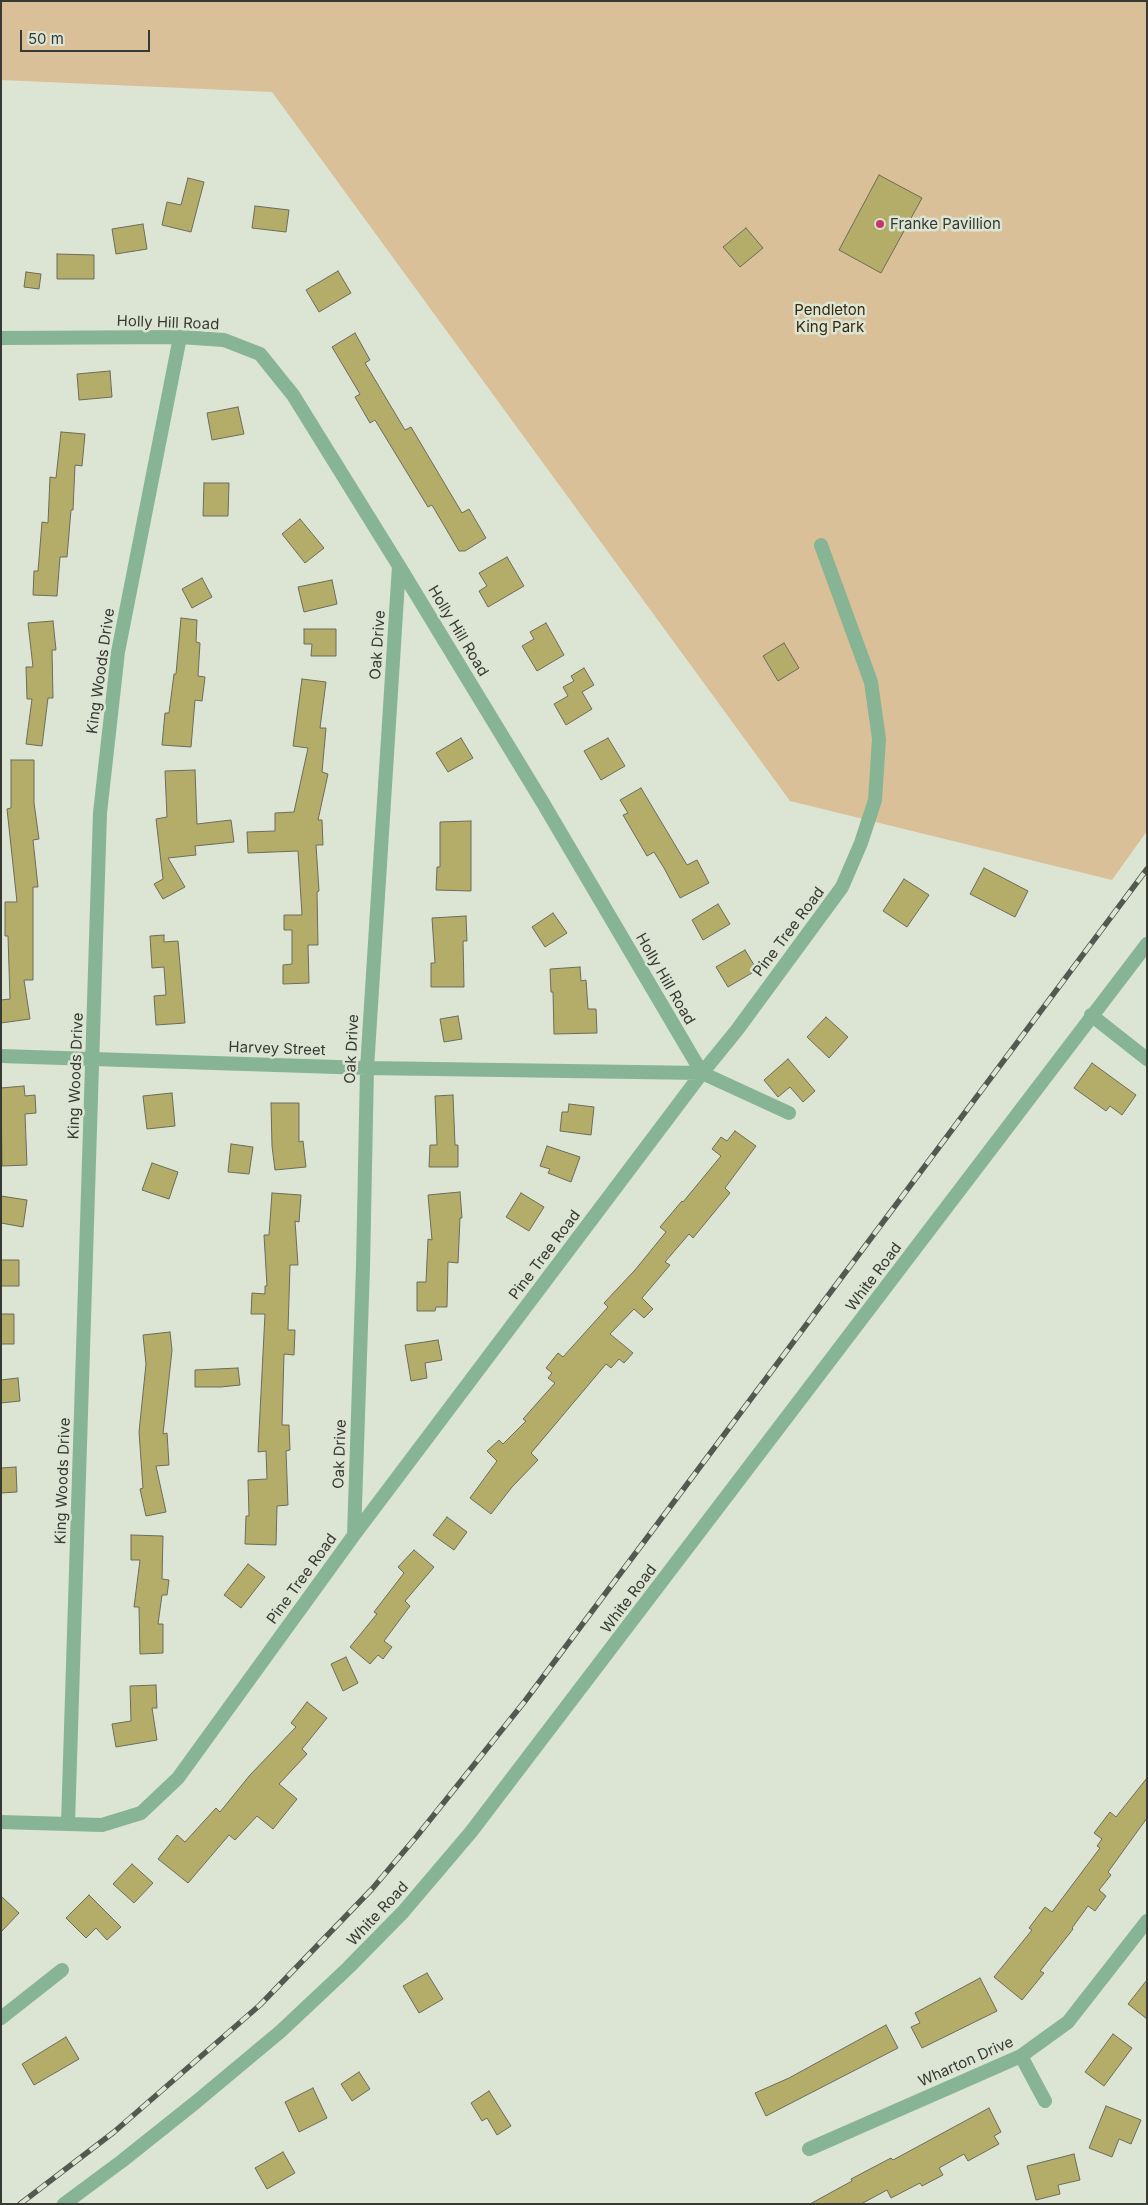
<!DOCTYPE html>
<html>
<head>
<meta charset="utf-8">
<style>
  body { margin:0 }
  #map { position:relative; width:1148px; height:2205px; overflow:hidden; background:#dce4d3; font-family:Inter,sans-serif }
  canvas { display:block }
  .frame { position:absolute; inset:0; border:2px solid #373a33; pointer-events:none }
  .scale { position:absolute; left:20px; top:30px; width:130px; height:22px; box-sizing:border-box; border:2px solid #373a33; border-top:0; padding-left:6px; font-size:15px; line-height:18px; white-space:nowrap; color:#373a33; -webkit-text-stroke:4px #dce4d3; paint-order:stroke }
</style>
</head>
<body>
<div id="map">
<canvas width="1148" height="2205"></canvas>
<div class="frame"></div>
<div class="scale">50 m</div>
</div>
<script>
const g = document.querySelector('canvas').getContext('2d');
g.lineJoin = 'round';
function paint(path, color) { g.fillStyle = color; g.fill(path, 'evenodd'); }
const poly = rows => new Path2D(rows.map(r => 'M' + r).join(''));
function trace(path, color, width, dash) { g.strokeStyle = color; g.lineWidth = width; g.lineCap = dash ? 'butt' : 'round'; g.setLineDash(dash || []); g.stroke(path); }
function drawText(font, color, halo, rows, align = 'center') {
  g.font = font + ' Inter,sans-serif'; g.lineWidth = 5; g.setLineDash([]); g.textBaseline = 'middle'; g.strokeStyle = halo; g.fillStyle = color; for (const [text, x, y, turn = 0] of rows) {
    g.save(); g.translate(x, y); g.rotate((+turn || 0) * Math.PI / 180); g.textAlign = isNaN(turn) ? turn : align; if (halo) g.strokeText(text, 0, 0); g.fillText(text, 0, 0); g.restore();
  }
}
paint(poly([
  [1,1,1147,1,1147,831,1112,880,790,801,272,92,1,80]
]), '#dac098');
const building = poly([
  [879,175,922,198,881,273,839,250,879,175],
  [188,178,204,182,191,232,162,225,167,202,181,205,188,178],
  [255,206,289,210,286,232,252,228,255,206],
  [143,224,147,249,116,254,112,229,143,224],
  [746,228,763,248,740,267,723,247,746,228],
  [57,254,94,255,94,279,57,279,57,254],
  [338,271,351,293,319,312,306,290,338,271],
  [26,272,41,274,39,289,24,287,26,272],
  [355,333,370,360,365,363,405,430,411,427,462,513,469,509,486,538,465,551,459,551,432,505,428,507,375,420,370,423,355,397,360,394,332,347,355,333],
  [110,371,112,397,79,400,77,374,110,371],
  [238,407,244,434,212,440,207,413,238,407],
  [61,432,85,434,82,466,75,465,73,510,71,510,67,557,60,557,57,596,33,595,34,571,38,571,42,522,48,523,50,477,56,478,61,432],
  [204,483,229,483,228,516,203,516,204,483],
  [300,519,324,548,305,563,282,534,300,519],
  [507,557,524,586,488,607,479,591,487,586,479,573,507,557],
  [202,578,212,597,192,608,182,589,202,578],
  [332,580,337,604,304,612,298,587,332,580],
  [181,618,197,620,196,642,200,643,198,676,205,677,202,701,195,700,191,747,162,745,165,713,169,713,174,674,176,674,181,618],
  [53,621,56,650,52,650,53,698,48,698,42,746,26,744,32,699,27,699,26,667,33,667,28,623,53,621],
  [546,623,564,655,537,671,522,646,534,639,530,632,546,623],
  [304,629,336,629,336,656,311,656,312,644,304,644,304,629],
  [784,643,799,668,778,681,763,656,784,643],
  [584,668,594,685,582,692,592,709,566,725,554,704,568,696,563,687,574,681,571,676,584,668],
  [302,679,326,682,320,728,326,728,322,772,328,774,318,820,322,820,323,845,316,845,319,891,317,892,318,945,308,945,309,983,283,984,283,965,292,964,292,930,284,930,284,915,302,915,298,851,248,853,247,832,275,831,275,813,294,812,308,748,293,746,302,679],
  [461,738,473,758,448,772,436,753,461,738],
  [608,738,625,766,601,780,584,751,608,738],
  [11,760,34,760,34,803,39,839,33,840,38,887,33,887,33,980,24,980,30,1019,1,1023,1,1000,10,999,8,936,5,936,5,902,17,902,7,809,11,808,11,760],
  [195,770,197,824,231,820,234,842,195,846,196,855,168,858,185,887,163,899,154,884,163,879,156,819,167,817,165,771,195,770],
  [641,788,687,865,697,860,709,883,680,898,664,868,654,852,647,856,623,815,628,813,620,800,641,788],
  [471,821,471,891,436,890,437,867,440,867,440,822,471,821],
  [984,868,1028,891,1015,917,970,894,984,868],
  [904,879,929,895,907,927,883,911,904,879],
  [718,904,730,924,703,940,692,920,718,904],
  [553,913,567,933,545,947,532,927,553,913],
  [466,916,467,941,463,941,464,987,431,987,431,963,435,963,432,918,466,916],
  [164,935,164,942,178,941,185,1023,156,1025,154,996,166,995,164,967,152,968,150,936,164,935],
  [745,950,757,970,728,987,716,967,745,950],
  [580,967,581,981,586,980,588,1009,596,1009,597,1033,554,1034,553,992,551,992,550,969,580,967],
  [458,1016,462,1039,444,1042,440,1019,458,1016],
  [826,1017,848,1037,829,1058,807,1037,826,1017],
  [788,1059,815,1091,803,1102,790,1087,778,1097,764,1080,788,1059],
  [1092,1063,1136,1095,1122,1115,1110,1106,1106,1111,1074,1088,1092,1063],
  [24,1086,25,1096,35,1095,36,1113,25,1114,27,1165,2,1166,1,1088,24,1086],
  [172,1093,175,1126,147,1129,143,1096,172,1093],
  [453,1095,455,1145,458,1145,458,1167,429,1167,430,1145,437,1145,435,1096,453,1095],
  [271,1103,299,1103,299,1142,303,1141,306,1167,275,1170,272,1146,271,1103],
  [569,1104,594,1107,591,1135,560,1131,562,1112,568,1112,569,1104],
  [735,1131,756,1146,725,1188,730,1193,693,1238,689,1234,665,1262,670,1265,642,1298,653,1309,644,1318,634,1309,610,1334,633,1353,624,1363,619,1359,611,1368,606,1364,531,1453,538,1460,512,1487,491,1514,470,1498,497,1461,487,1451,499,1440,503,1444,526,1421,523,1419,555,1383,548,1378,552,1373,546,1368,558,1353,563,1357,608,1307,604,1303,635,1270,666,1232,660,1227,682,1201,683,1202,721,1156,712,1149,721,1137,727,1141,735,1131],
  [231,1144,253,1147,249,1174,228,1172,231,1144],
  [547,1146,580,1157,571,1182,548,1173,550,1169,540,1166,547,1146],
  [152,1163,178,1172,169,1199,142,1190,152,1163],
  [460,1192,462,1218,460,1218,458,1263,448,1262,447,1307,436,1307,435,1311,417,1311,417,1282,426,1282,428,1239,432,1240,428,1195,460,1192],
  [272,1193,301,1195,299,1222,295,1221,298,1265,290,1265,288,1330,295,1330,294,1355,284,1354,282,1425,289,1425,290,1450,286,1451,288,1505,277,1506,276,1545,245,1544,246,1516,249,1516,248,1480,267,1479,266,1451,258,1452,265,1314,251,1314,252,1293,265,1294,265,1286,267,1286,264,1235,269,1235,272,1193],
  [521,1193,544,1207,529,1231,506,1217,521,1193],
  [1,1196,27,1200,23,1227,1,1223,1,1196],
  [1,1260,19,1260,19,1286,1,1286,1,1260],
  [1,1314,14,1314,14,1344,1,1344,1,1314],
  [170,1332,172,1350,163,1434,167,1433,169,1465,156,1466,166,1512,146,1516,140,1489,143,1488,139,1432,146,1364,143,1335,170,1332],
  [438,1340,442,1360,425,1363,427,1378,411,1381,405,1345,438,1340],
  [238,1368,240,1385,221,1387,195,1387,195,1370,238,1368],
  [18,1378,20,1401,1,1403,1,1380,18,1378],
  [16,1467,17,1492,1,1493,1,1468,16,1467],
  [447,1517,467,1532,454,1550,433,1535,447,1517],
  [131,1535,163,1536,162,1579,169,1580,167,1595,162,1595,158,1624,163,1624,163,1653,140,1654,139,1607,134,1607,140,1560,131,1560,131,1535],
  [414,1550,434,1567,405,1601,410,1606,384,1641,392,1647,383,1659,378,1655,370,1664,350,1647,377,1614,374,1612,404,1573,398,1567,414,1550],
  [248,1564,265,1577,241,1608,224,1595,248,1564],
  [346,1657,358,1683,343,1691,331,1664,346,1657],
  [156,1685,157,1708,152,1708,157,1740,116,1747,112,1724,131,1721,130,1686,156,1685],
  [307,1702,327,1718,302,1749,307,1754,279,1784,297,1799,273,1829,257,1816,235,1840,229,1835,188,1883,158,1859,177,1835,185,1842,216,1808,220,1812,250,1775,296,1727,291,1723,307,1702],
  [1147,1778,1147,1818,1108,1872,1111,1875,1099,1890,1106,1896,1095,1911,1088,1906,1072,1928,1073,1929,1040,1971,1044,1973,1022,2000,994,1977,1032,1930,1029,1928,1045,1907,1052,1912,1100,1848,1097,1846,1102,1839,1094,1833,1110,1812,1116,1817,1147,1778],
  [132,1864,153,1883,134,1903,113,1884,132,1864],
  [89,1895,121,1927,107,1940,96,1928,86,1938,66,1918,89,1895],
  [1,1896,19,1913,1,1932,1,1896],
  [427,1973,443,1999,419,2013,403,1986,427,1973],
  [980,1978,997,2011,922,2048,911,2027,920,2023,915,2013,980,1978],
  [1147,1980,1147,2019,1128,2004,1147,1980],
  [886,2025,898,2048,766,2116,755,2093,789,2078,886,2025],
  [1113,2034,1132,2048,1104,2086,1085,2072,1113,2034],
  [66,2037,79,2059,34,2085,22,2064,66,2037],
  [359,2072,370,2089,352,2101,341,2084,359,2072],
  [313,2088,327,2118,299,2132,285,2102,313,2088],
  [489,2091,511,2126,497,2135,487,2118,482,2121,471,2103,489,2091],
  [1106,2106,1141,2120,1131,2144,1119,2139,1112,2157,1089,2148,1106,2106],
  [989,2108,1001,2132,994,2136,999,2144,968,2161,964,2154,939,2168,943,2175,922,2186,920,2183,891,2198,887,2190,861,2204,810,2204,852,2181,851,2179,891,2158,893,2160,989,2108],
  [283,2152,295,2173,267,2189,255,2168,283,2152],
  [1074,2154,1080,2180,1058,2185,1060,2194,1036,2200,1027,2166,1074,2154]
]);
paint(building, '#b3ad69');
trace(building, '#6d6c5b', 1);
trace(poly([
  [1,338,180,337,224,340,260,354,293,395,399,566,543,803,702,1073,789,1113],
  [1091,1015,1147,1059],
  [1,1056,367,1068,702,1073],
  [354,1535,363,1266,367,1068,399,566],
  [1,1822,102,1825,141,1813,178,1778,354,1535,702,1073,737,1030,842,887,861,843,875,800,879,739,871,682,821,545],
  [68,1823,100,813,118,652,180,337],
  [1,2018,62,1970],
  [1021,2056,1045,2101],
  [809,2149,1021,2056,1068,2022,1147,1921],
  [64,2204,122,2161,196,2102,281,2031,348,1968,403,1912,471,1832,1147,944]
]), '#86b494', 14);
const rail = poly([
  [20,2204,114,2132,260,2005,372,1889,417,1836,525,1701,1147,869]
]);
trace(rail, '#545850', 5.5);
trace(rail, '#dce4d3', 4, [11]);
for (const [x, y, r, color] of [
  [880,224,5,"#c4386c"]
]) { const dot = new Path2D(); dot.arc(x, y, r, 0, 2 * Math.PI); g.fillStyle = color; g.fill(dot); trace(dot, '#dce4d3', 2); }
drawText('15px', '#373a33', '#dce4d3', [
  ["Franke Pavillion",890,224]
], 'left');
drawText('15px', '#39290d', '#dce4d3', [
  ["Pendleton",830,310],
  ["King Park",830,327]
]);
drawText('15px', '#373a33', '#dce4d3', [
  ["Holly Hill Road",168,323,2],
  ["Holly Hill Road",458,631,59],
  ["Oak Drive",378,645,-86],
  ["King Woods Drive",101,671,-82],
  ["Pine Tree Road",789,932,-53],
  ["Holly Hill Road",665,979,60],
  ["Harvey Street",277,1049,2],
  ["Oak Drive",352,1049,-87],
  ["King Woods Drive",76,1076,-88],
  ["Pine Tree Road",545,1255,-53],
  ["White Road",874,1277,-53],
  ["Oak Drive",340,1454,-88],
  ["King Woods Drive",63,1481,-88],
  ["Pine Tree Road",302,1579,-54],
  ["White Road",629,1599,-53],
  ["White Road",378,1914,-47],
  ["Wharton Drive",966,2062,-24]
]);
</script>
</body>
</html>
